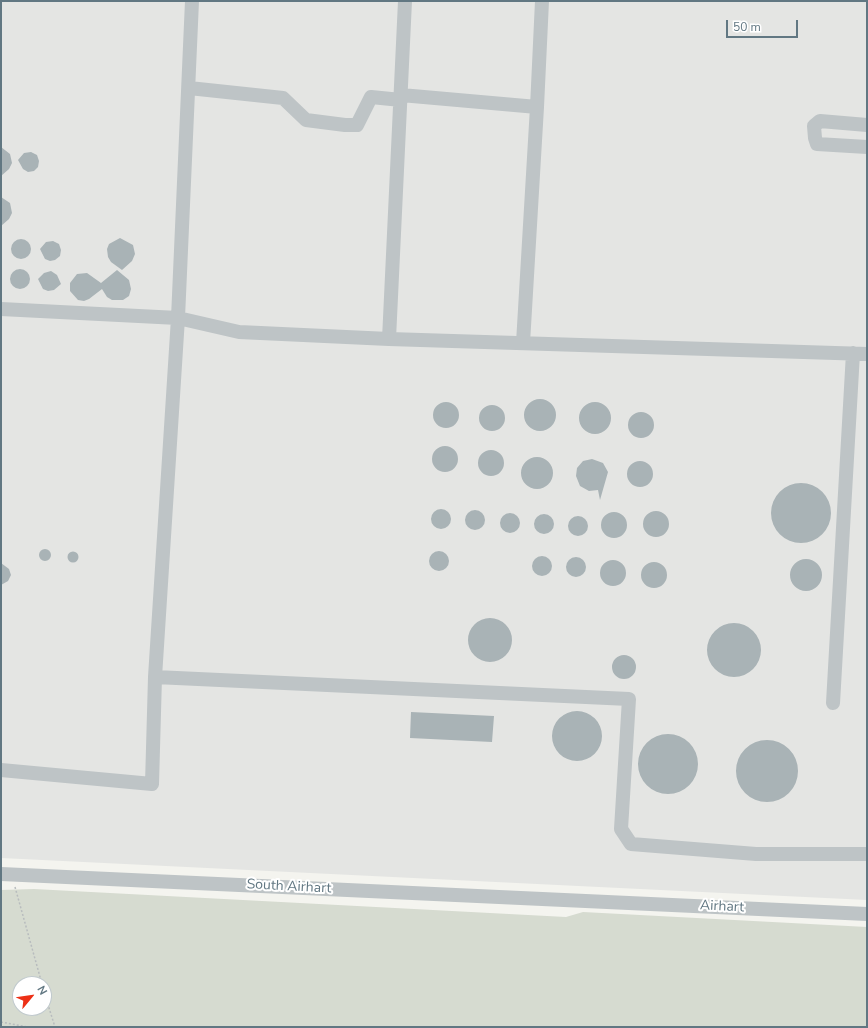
<!DOCTYPE html>
<html>
<head>
<meta charset="utf-8">
<style>
  body { margin:0 }
  #map { position:relative; width:868px; height:1028px; overflow:hidden; background:#f4f4ef; font-family:"Nunito Sans",sans-serif }
  canvas { display:block }
  .frame { position:absolute; inset:0; border:2px solid #617782; pointer-events:none }
  .north { position:absolute; left:12px; top:976px; width:40px; height:40px; box-sizing:border-box; background:#fff; border:1px solid #c0c9cd; border-radius:50%; rotate:61deg; font-size:11px; font-weight:700; line-height:16px; text-align:center; color:#617782 }
  .north::after { content:''; display:block; margin:auto; width:14px; height:18px; background:#ed3016; clip-path:polygon(50% 0,100% 100%,50% 72%,0 100%) }
  .scale { position:absolute; left:726px; top:20px; width:72px; height:18px; box-sizing:border-box; border:2px solid #617782; border-top:0; padding-left:5px; font-size:12px; line-height:14px; white-space:nowrap; color:#617782; -webkit-text-stroke:3px #fff; paint-order:stroke }
</style>
</head>
<body>
<div id="map">
<canvas width="868" height="1028"></canvas>
<div class="frame"></div>
<div class="north">N</div>
<div class="scale">50 m</div>
</div>
<script>
const g = document.querySelector('canvas').getContext('2d');
g.lineJoin = 'round';
function paint(path, color) { g.fillStyle = color; g.fill(path, 'evenodd'); }
const poly = rows => new Path2D(rows.map(r => 'M' + r).join(''));
function trace(path, color, width, dash) { g.strokeStyle = color; g.lineWidth = width; g.lineCap = dash ? 'butt' : 'round'; g.setLineDash(dash || []); g.stroke(path); }
function drawText(font, color, halo, rows, align = 'center') {
  g.font = font + ' "Nunito Sans",sans-serif'; g.lineWidth = 4; g.setLineDash([]); g.textBaseline = 'middle'; g.strokeStyle = halo; g.fillStyle = color; for (const [text, x, y, turn = 0] of rows) {
    g.save(); g.translate(x, y); g.rotate((+turn || 0) * Math.PI / 180); g.textAlign = isNaN(turn) ? turn : align; if (halo) g.strokeText(text, 0, 0); g.fillText(text, 0, 0); g.restore();
  }
}
paint(poly([
  [1,1,867,1,867,900,1,858]
]), '#e4e5e3');
paint(poly([
  [34,889,566,917,583,912,867,927,867,1027,1,1027,1,890],
  [20,984,44,984,44,1008,20,1008]
]), '#d6dbd0');
paint(poly([
  [1,147,10,154,12,163,9,169,1,176],
  [31,152,37,155,39,161,38,167,34,171,28,172,23,169,18,160,24,153],
  [1,197,10,203,12,213,9,219,1,226],
  [120,238,133,245,135,254,132,261,122,270,111,262,108,257,107,249,109,244],
  '11 249a10 10 0 1 1 20 0a10 10 0 1 1-20 0Z',
  [53,241,59,244,61,250,60,256,55,260,50,261,45,259,40,249,46,242],
  '10 279a10 10 0 1 1 20 0a10 10 0 1 1-20 0Z',
  [117,270,129,280,131,289,129,296,123,300,112,300,107,297,102,289,89,299,84,301,78,300,70,291,70,283,77,274,87,273,101,283],
  [51,271,57,275,61,284,54,290,48,291,43,289,38,279,44,273],
  '524 415a16 16 0 1 1 32 0a16 16 0 1 1-32 0Z',
  '433 415a13 13 0 1 1 26 0a13 13 0 1 1-26 0Z',
  '579 418a16 16 0 1 1 32 0a16 16 0 1 1-32 0Z',
  '479 418a13 13 0 1 1 26 0a13 13 0 1 1-26 0Z',
  '628 425a13 13 0 1 1 26 0a13 13 0 1 1-26 0Z',
  '432 459a13 13 0 1 1 26 0a13 13 0 1 1-26 0Z',
  '478 463a13 13 0 1 1 26 0a13 13 0 1 1-26 0Z',
  '521 473a16 16 0 1 1 32 0a16 16 0 1 1-32 0Z',
  [592,459,603,463,608,472,600,500,598,490,589,491,580,486,576,476,577,468,583,461],
  '627 474a13 13 0 1 1 26 0a13 13 0 1 1-26 0Z',
  '771 513a30 30 0 1 1 60 0a30 30 0 1 1-60 0Z',
  '431 519a10 10 0 1 1 20 0a10 10 0 1 1-20 0Z',
  '465 520a10 10 0 1 1 20 0a10 10 0 1 1-20 0Z',
  '643 524a13 13 0 1 1 26 0a13 13 0 1 1-26 0Z',
  '601 525a13 13 0 1 1 26 0a13 13 0 1 1-26 0Z',
  '500 523a10 10 0 1 1 20 0a10 10 0 1 1-20 0Z',
  '534 524a10 10 0 1 1 20 0a10 10 0 1 1-20 0Z',
  '568 526a10 10 0 1 1 20 0a10 10 0 1 1-20 0Z',
  '39 555a6 6 0 1 1 12 0a6 6 0 1 1-12 0Z',
  '429 561a10 10 0 1 1 20 0a10 10 0 1 1-20 0Z',
  '67.5 557a5.5 5.5 0 1 1 11 0a5.5 5.5 0 1 1-11 0Z',
  '532 566a10 10 0 1 1 20 0a10 10 0 1 1-20 0Z',
  '566 567a10 10 0 1 1 20 0a10 10 0 1 1-20 0Z',
  '790 575a16 16 0 1 1 32 0a16 16 0 1 1-32 0Z',
  '600 573a13 13 0 1 1 26 0a13 13 0 1 1-26 0Z',
  '641 575a13 13 0 1 1 26 0a13 13 0 1 1-26 0Z',
  [1,563,9,569,11,575,8,581,1,585],
  '468 640a22 22 0 1 1 44 0a22 22 0 1 1-44 0Z',
  '707 650a27 27 0 1 1 54 0a27 27 0 1 1-54 0Z',
  '612 667a12 12 0 1 1 24 0a12 12 0 1 1-24 0Z',
  '552 736a25 25 0 1 1 50 0a25 25 0 1 1-50 0Z',
  [411,712,494,716,492,742,410,738],
  '638 764a30 30 0 1 1 60 0a30 30 0 1 1-60 0Z',
  '736 771a31 31 0 1 1 62 0a31 31 0 1 1-62 0Z'
]), '#a9b3b6');
trace(poly([
  [15,887,42,984],
  [44,992,55,1027],
  [1,1022,28,1027]
]), '#b8bcbe', 1.5, [2, 2]);
trace(poly([
  [189,88,283,98,306,120,345,125,357,125,371,97,401,100],
  [401,95,537,107,542,1],
  [867,125,820,121,814,126,815,138,817,144,867,147],
  [1,309,178,318,239,332,389,339,867,354],
  [389,339,405,1],
  [523,343,537,107],
  [155,677,629,699,621,829,631,844,756,854,867,854],
  [833,703,853,353],
  [1,770,152,784,155,677,178,318,192,1],
  [1,874,867,914]
]), '#bec4c6', 14);
drawText('14px', '#617782', '#fff', [
  ["South Airhart",289,887,3],
  ["Airhart",722,907,3]
]);
</script>
</body>
</html>
